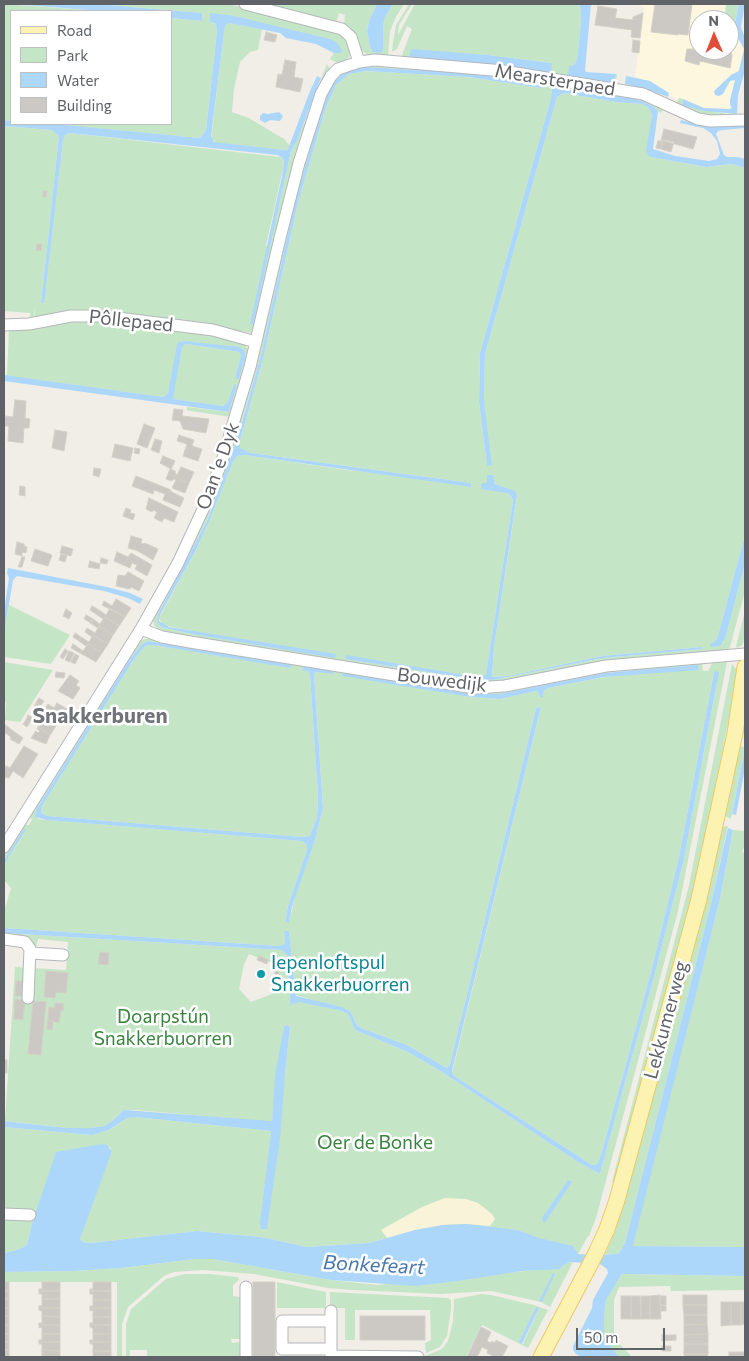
<!DOCTYPE html>
<html>
<head>
<meta charset="utf-8">
<style>
  body { margin:0 }
  #map { position:relative; width:749px; height:1361px; overflow:hidden; background:#f0eee7; font-family:Commissioner,sans-serif }
  canvas { display:block }
  .frame { position:absolute; inset:0; border:5px solid #5f6267; pointer-events:none }
  .legend { position:absolute; left:10px; top:10px; width:162px; height:115px; box-sizing:border-box; background:#fff; border:1px solid #bfc0c2; margin:0; padding:6px 9px; list-style:none; font-size:15px; color:#5f6267 }
  .legend li { display:flex; align-items:center; gap:10px; height:25px }
  .legend b { width:25px; border:1px solid #bfc0c2 }
  .north { position:absolute; left:689px; top:10px; width:50px; height:50px; box-sizing:border-box; background:#fff; border:1px solid #bfc0c2; border-radius:50%; rotate:359deg; font-size:14px; font-weight:700; line-height:20px; text-align:center; color:#5f6267 }
  .north::after { content:''; display:block; margin:auto; width:18px; height:22px; background:#e24d3b; clip-path:polygon(50% 0,100% 100%,50% 72%,0 100%) }
  .scale { position:absolute; left:576px; top:1328px; width:89px; height:22px; box-sizing:border-box; border:2px solid #5f6267; border-top:0; padding-left:6px; font-size:15px; line-height:18px; white-space:nowrap; color:#5f6267; -webkit-text-stroke:4px #fff; paint-order:stroke }
</style>
</head>
<body>
<div id="map">
<canvas width="749" height="1361"></canvas>
<div class="frame"></div>
<ul class="legend">
<li><b style="height:6px;background:#fcf2b1"></b>Road</li>
<li><b style="height:14px;background:#c5e6c6"></b>Park</li>
<li><b style="height:14px;background:#acd7fb"></b>Water</li>
<li><b style="height:14px;background:#ccc9c4"></b>Building</li>
</ul>
<div class="north">N</div>
<div class="scale">50 m</div>
</div>
<script>
const g = document.querySelector('canvas').getContext('2d');
g.lineJoin = 'round';
function paint(path, color) { g.fillStyle = color; g.fill(path, 'evenodd'); }
const poly = rows => new Path2D(rows.map(r => 'M' + r).join(''));
function trace(path, color, width, dash) { g.strokeStyle = color; g.lineWidth = width; g.lineCap = dash ? 'butt' : 'round'; g.setLineDash(dash || []); g.stroke(path); }
function drawText(font, color, halo, rows, align = 'center') {
  g.font = font + ' Commissioner,sans-serif'; g.lineWidth = 5; g.setLineDash([]); g.textBaseline = 'middle'; g.strokeStyle = halo; g.fillStyle = color; for (const [text, x, y, turn = 0] of rows) {
    g.save(); g.translate(x, y); g.rotate((+turn || 0) * Math.PI / 180); g.textAlign = isNaN(turn) ? turn : align; if (halo) g.strokeText(text, 0, 0); g.fillText(text, 0, 0); g.restore();
  }
}
paint(poly([
  [638,4,739,4,735,33,744,49,730,100,731,109,704,108,683,99,682,102,635,77,644,12,643,8],
  [699,20,729,20,729,50,699,50]
]), '#fdf7e0');
paint(poly([
  [4,4,100,11,11,11,11,121,4,120],
  [97,4,229,4,339,33,347,40,350,55,347,60,341,63,336,62,330,59,334,53,340,53,342,50,230,15,211,14,210,22,216,24,217,31,206,130,200,138,52,124,171,124,171,18,201,21,202,13],
  [262,4,377,4,369,21,367,31,370,47,372,52,383,48,383,26,385,17,393,4,404,4,396,17,390,31,388,55,384,58,371,57,361,50,353,32,344,24,345,15,339,13,336,22],
  [409,4,412,4,399,25,398,35,415,4,580,4,581,23,577,60,568,76,615,80,616,74,617,74,616,82,612,86,405,59,402,55,412,29,407,26,397,49,392,52,393,42,396,25],
  [411,50,488,55,552,63,550,74],
  [726,4,739,4,734,27,735,33,729,35,729,20,724,20],
  [229,23,262,29,258,50,250,52,240,62,234,89,232,112,249,118,284,139,290,146,288,149,284,150,217,143,211,139,225,26],
  [327,64,330,69,253,333,121,315,35,320,34,306,34,320,31,321,30,313,4,311,4,126,52,130,59,136,41,303,43,303,63,141,65,135,70,133,280,157,283,158,284,164,266,246,269,248,291,151,297,141],
  [359,64,483,71,632,95,664,107,661,113,658,111,654,107,642,101,552,87,551,98,480,353,479,402,487,466,484,402,485,354,557,97,564,93,616,102,642,104,649,108,652,116,651,157,706,167,732,164,745,168,745,535,717,639,714,642,723,643,725,639,745,564,745,591,730,647,727,651,510,680,476,683,160,632,154,625,152,617,208,506,324,95,340,72],
  [366,67,468,73,506,78,541,88,468,77,366,71,349,74,336,85,325,110,298,203,264,355,240,441,240,448,251,453,471,483,347,470,244,455,237,456,232,464,209,522,195,552,159,618,163,625,192,631,192,634,161,627,157,621,158,614,207,521,233,452,261,355,295,202,333,83,356,68],
  [487,475,498,486,515,491,517,496,494,647,492,677,508,676,602,656,702,647,702,649,603,658,493,680,472,679,346,659,346,656,471,676,483,676,486,674,513,500,510,495,507,493,483,484,487,482],
  [679,98,683,99,682,105,726,114,737,114,737,117,719,117,698,114,679,105,677,102],
  [86,318,212,333,244,344,249,351,232,417,190,411,187,410,187,407,229,412,237,385,234,384,228,402,223,406,172,399,182,346,185,344,193,345,239,352,241,355,235,377,244,350,181,341,168,393,163,397,7,376,9,328],
  [9,605,70,635,51,664,4,657,4,634],
  [745,611,745,637,742,645,737,648,736,646],
  [149,638,477,691,594,672,702,663,703,671,708,671,713,662,727,662,678,911,596,1218,589,1236,588,1236,578,1254,518,1230,443,1225,415,1230,369,1243,307,1247,261,1237,197,1231,91,1243,83,1242,80,1239,81,1234,111,1148,102,1144,32,1223,27,1245,17,1250,4,1253,4,1127,92,1135,109,1130,127,1118,135,1117,271,1131,260,1226,285,1074,290,1027,288,1025,284,1026,272,1122,135,1110,124,1110,111,1122,104,1126,90,1128,66,1128,5,1121,15,967,66,970,68,942,38,939,36,948,31,941,4,936,4,933,282,950,287,955,290,1005,300,1001,342,1011,348,1014,355,1030,408,1052,442,1072,578,1162,600,1174,655,973,684,859,717,682,714,672,679,857,651,972,601,1155,598,1164,595,1166,592,1165,453,1075,452,1073,541,707,536,708,450,1064,447,1068,407,1045,361,1028,356,1024,351,1012,296,995,289,931,284,931,285,944,279,946,4,928,4,912,11,888,4,880,4,865,26,831,4,861,4,855,23,825,29,825,32,820,30,816,139,641],
  [148,641,292,664,160,646,149,645,144,647,133,661,42,806,41,812,43,814,48,816,302,837,310,836,317,817,318,795,310,676,309,672,303,670,333,674,316,672,314,674,323,808,315,840,296,894,289,922,285,921,288,906,307,850,307,845,302,841,38,819,37,808,130,659,142,644],
  [632,669,632,674,604,677,548,688,544,691,543,697,540,697,538,692,536,691,500,699,470,697,342,675,471,693,499,694,604,673],
  [249,954,269,962,276,968,283,979,282,990,251,1002,239,989,244,964],
  [4,662,53,670,20,722,5,720,6,702,4,702],
  [732,664,738,671,696,886,616,1183,612,1182,689,885],
  [745,694,745,721,740,745,745,748,731,819,723,815],
  [728,826,711,904,625,1243,619,1253,605,1255,626,1198,720,827],
  [733,830,745,831,745,847,744,847,742,852,745,853,745,1247,632,1246,720,899],
  [195,1259,213,1259,331,1280,378,1285,536,1270,573,1262,550,1307,541,1302,491,1291,440,1294,353,1290,328,1288,254,1274,203,1270,174,1272,164,1276,128,1307,122,1324,122,1357,117,1357,117,1282,4,1282,4,1272,73,1271,121,1268],
  [184,1274,210,1274,238,1277,239,1280,233,1285,233,1296,240,1297,240,1339,231,1339,232,1343,240,1342,240,1357,147,1357,147,1350,130,1350,130,1357,126,1357,126,1324,131,1309,166,1279],
  [622,1274,745,1276,745,1290,671,1291,670,1286,619,1287,614,1300,614,1338,630,1355,630,1357,619,1357,604,1337,604,1317,606,1300],
  [277,1282,326,1292,326,1308,277,1308],
  [330,1292,448,1298,451,1300,451,1310,447,1336,440,1347,426,1353,425,1343,431,1340,430,1310,355,1310,355,1340,345,1340,345,1308,330,1308],
  [482,1294,491,1295,534,1305,548,1310,528,1348,482,1325,466,1357,425,1357,425,1356,442,1349,448,1341,453,1321,454,1299],
  [536,1308,539,1308,523,1344,520,1343]
]), '#c5e6c6');
paint(poly([
  [445,1198,466,1199,478,1203,492,1214,495,1219,490,1226,466,1224,443,1225,415,1230,388,1239,381,1230,422,1207]
]), '#f9f3d9');
paint(poly([
  [13,4,97,4,202,13,202,21,171,18,171,11,100,11],
  [377,4,393,4,385,17,383,26,383,49,381,53,372,52,370,47,367,31,369,21],
  [580,4,591,4,585,70,586,72,616,74,615,80,611,84,568,76,569,66,574,65,577,60,581,23],
  [739,4,745,4,741,27,745,38,745,70,738,95,737,114,704,111,682,105,683,99,704,108,729,109,732,108,730,105,730,100,735,80,730,81,723,94,719,96,715,95,714,91,731,75,739,71,744,49,735,33,734,27],
  [210,13,230,15,330,39,337,43,342,50,341,53,334,53,316,44,286,38,280,33,229,23,225,26,211,136,214,142,284,150,288,149,310,91,317,76,321,78,297,141,291,151,253,325,250,324,282,176,284,163,283,158,277,155,70,133,65,135,63,141,44,303,41,303,59,136,52,130,4,126,4,120,11,121,11,124,55,124,200,138,206,130,217,31,216,24,210,22],
  [411,49,488,55,552,63,551,74,487,64,409,58],
  [366,67,468,73,506,78,542,85,541,88,468,77,366,71,349,74,336,85,325,110,298,203,264,355,240,441,240,448,251,453,471,483,471,487,244,455,237,456,232,464,209,522,195,552,160,615,159,621,169,627,336,654,335,658,192,634,161,627,157,621,158,614,207,521,237,440,261,355,295,202,322,109,333,83,340,76,356,68],
  [626,76,650,81,669,93,668,97,646,89,625,84],
  [552,86,629,98,642,101,654,107,658,111,657,119,653,149,675,156,709,161,717,159,720,154,717,141,711,133,703,128,680,123,681,120,704,126,745,125,745,128,723,130,718,131,716,134,724,155,727,157,738,157,745,159,745,168,732,164,706,167,651,157,648,155,646,150,652,116,649,108,642,104,616,102,564,93,557,97,485,354,484,402,492,465,487,466,479,402,480,353,551,98],
  [279,112,283,116,280,121,270,120,265,123,260,120,260,116,263,113,268,114],
  [184,341,239,347,244,350,245,357,239,379,235,378,241,355,239,352,193,345,185,344,182,347,173,399,223,406,228,402,234,384,237,385,229,412,4,381,4,375,163,397,168,393,177,344,179,342],
  [487,475,493,475,495,484,515,491,517,495,494,647,492,677,508,676,602,656,702,647,702,649,603,658,493,680,472,679,345,659,346,655,471,676,482,676,486,674,513,500,510,495,507,493,481,489,481,484,487,482],
  [745,535,745,564,725,639,720,646,711,647,710,645,717,639],
  [8,568,107,587,130,593,143,599,140,604,128,598,104,591,17,576,13,580,4,634,4,612,9,578,7,573],
  [148,641,292,664,290,668,160,646,149,645,144,647,133,661,42,806,41,812,43,814,48,816,302,837,310,836,317,817,318,795,310,676,309,672,302,670,304,667,334,670,333,674,316,672,314,674,323,808,315,840,292,907,289,922,285,922,288,906,307,850,307,845,302,841,47,820,35,817,37,808,130,659,142,644],
  [698,665,698,670,604,677,548,688,544,691,543,697,540,697,538,692,536,691,500,699,470,697,342,676,343,672,471,693,499,694,604,673],
  [717,671,719,673,717,682,684,859,655,973,600,1174,578,1162,442,1072,408,1052,355,1030,348,1014,342,1011,300,1002,290,1005,287,955,282,950,4,933,4,928,279,946,285,944,284,931,289,931,296,996,342,1007,351,1012,356,1024,361,1028,407,1045,447,1068,450,1064,536,708,541,707,452,1071,453,1075,592,1165,595,1165,598,1163,601,1155,651,972,679,857,714,672],
  [745,748,745,768,736,815,732,814],
  [728,828,733,830,720,899,633,1246,745,1247,745,1276,622,1274,606,1300,604,1317,604,1337,619,1357,581,1357,576,1354,573,1350,573,1346,592,1308,593,1300,608,1273,607,1269,600,1264,571,1262,563,1265,560,1269,522,1271,457,1281,415,1286,331,1280,213,1259,195,1259,121,1268,73,1271,4,1272,4,1253,17,1250,27,1245,32,1223,56,1152,102,1144,107,1145,112,1151,80,1239,83,1242,91,1243,197,1231,261,1237,307,1247,369,1243,415,1230,443,1225,466,1224,518,1230,539,1238,573,1246,578,1254,605,1255,619,1253,625,1243,711,904],
  [24,829,26,830,4,865,4,861],
  [288,1025,290,1027,285,1074,280,1139,267,1229,261,1229,260,1222,271,1131,135,1117,127,1118,109,1130,92,1135,4,1127,4,1121,66,1128,90,1128,104,1126,111,1122,124,1110,272,1121,275,1075,284,1026],
  [568,1180,572,1182,546,1221,543,1223,542,1218],
  [553,1273,555,1274,542,1302,539,1301],
  [536,1307,539,1308,522,1344,519,1342]
]), '#acd7fb');
const building = poly([
  [655,4,692,4,688,35,678,34,678,35,651,32,655,4],
  [598,6,617,9,615,18,633,20,633,17,643,13,640,38,631,37,632,30,595,25,598,6],
  [266,32,277,35,275,42,264,40,266,32],
  [729,38,732,56,730,68,700,61,699,65,685,61,687,49,729,50,729,38],
  [633,40,640,41,639,53,632,52,633,40],
  [285,60,296,62,294,77,303,79,300,92,276,87,278,74,282,75,285,60],
  [664,129,697,137,693,149,661,140,664,129],
  [663,140,674,142,671,152,661,149,663,140],
  [658,141,662,141,661,149,656,148,658,141],
  [43,191,47,191,46,197,43,197,43,191],
  [37,244,42,244,41,251,36,250,37,244],
  [15,400,26,401,25,418,30,419,29,428,24,428,23,443,8,441,9,426,4,426,5,416,13,417,15,400],
  [174,409,183,410,182,416,209,419,206,433,183,429,180,421,172,420,174,409],
  [144,424,155,428,147,448,137,444,144,424],
  [55,430,67,432,64,451,52,448,55,430],
  [179,435,194,440,192,446,202,449,198,461,183,456,187,444,177,441,179,435],
  [155,439,162,441,159,453,151,450,155,439],
  [115,444,133,448,130,461,112,457,115,444],
  [135,448,140,449,139,454,134,453,135,448],
  [163,456,175,461,171,469,160,463,163,456],
  [181,467,194,472,189,483,168,474,170,469,175,471,176,475,177,475,181,467],
  [94,468,101,469,99,477,93,475,94,468],
  [168,474,189,483,185,493,172,488,176,480,174,479,171,481,166,479,168,474],
  [136,476,171,490,170,491,184,498,180,507,163,500,165,494,154,490,153,494,132,486,136,476],
  [20,486,25,487,25,496,19,495,20,486],
  [149,498,178,512,174,522,164,518,162,522,154,518,157,512,153,510,152,512,146,509,149,498],
  [126,508,131,510,130,513,135,514,133,520,123,516,126,508],
  [131,536,142,539,141,543,144,544,145,543,158,549,153,560,138,551,128,548,131,536],
  [17,542,24,544,24,546,27,547,26,553,22,552,22,556,15,554,17,542],
  [62,546,73,549,71,556,60,553,62,546],
  [35,549,52,555,48,566,31,561,35,549],
  [117,552,128,557,131,553,152,565,147,576,135,569,137,565,132,563,130,568,114,561,117,552],
  [61,554,67,555,65,562,59,560,61,554],
  [22,557,25,557,22,567,18,567,22,557],
  [101,558,108,560,107,564,100,563,101,558],
  [90,561,100,564,99,569,88,567,90,561],
  [128,572,144,581,139,591,131,587,130,589,116,586,118,575,125,576,128,572],
  [116,599,131,608,125,617,102,605,104,601,112,606,116,599],
  [92,606,99,610,96,614,90,610,92,606],
  [110,608,125,617,119,626,105,617,103,619,96,614,99,610,106,615,110,608],
  [66,609,72,613,69,619,63,616,66,609],
  [86,615,93,619,91,623,84,619,86,615],
  [105,617,119,626,113,635,99,626,98,628,90,623,93,619,100,624,105,617],
  [99,626,113,635,108,644,93,635,92,637,85,632,87,628,95,633,99,626],
  [75,633,81,637,79,641,73,637,75,633],
  [93,635,108,644,102,653,88,644,86,646,79,641,81,637,89,642,93,635],
  [73,644,83,651,88,644,102,653,96,662,71,648,73,644],
  [65,649,68,651,63,659,60,657,65,649],
  [69,651,74,653,70,662,65,660,69,651],
  [75,654,79,656,75,664,71,662,75,654],
  [56,672,65,673,64,678,55,677,56,672],
  [70,675,79,681,76,685,80,688,73,699,58,691,70,675],
  [39,698,44,701,41,705,36,703,39,698],
  [36,703,41,705,38,710,34,707,36,703],
  [57,703,67,709,61,718,45,708,48,704,54,708,57,703],
  [44,707,61,718,56,726,46,721,49,716,42,711,44,707],
  [28,715,33,718,30,722,26,720,28,715],
  [43,719,56,726,50,735,38,727,43,719],
  [26,720,30,722,27,727,23,724,26,720],
  [4,724,23,738,19,744,10,739,11,737,4,732,4,724],
  [38,727,50,735,46,744,31,738,36,731,38,733,40,731,37,729,38,727],
  [24,746,38,754,23,778,13,771,9,778,4,777,4,769,6,766,10,768,24,746],
  [100,952,109,953,108,965,98,964,100,952],
  [259,956,268,960,267,964,257,960,259,956],
  [277,970,282,979,279,981,274,972,277,970],
  [46,971,68,973,66,993,56,992,55,998,44,997,46,971],
  [16,981,25,981,24,996,15,996,16,981],
  [15,999,25,1000,23,1020,14,1019,15,999],
  [33,1001,46,1002,41,1055,28,1054,33,1001],
  [55,1003,64,1004,63,1011,61,1010,59,1023,48,1020,49,1007,54,1008,55,1003],
  [48,1020,53,1021,52,1030,47,1029,48,1020],
  [4,1060,7,1060,7,1073,4,1073,4,1060],
  [4,1282,9,1282,9,1291,4,1291,4,1282],
  [42,1282,60,1282,60,1291,39,1291,39,1289,42,1289,42,1282],
  [93,1282,111,1282,111,1291,90,1291,90,1289,93,1289,93,1282],
  [253,1282,275,1282,275,1357,253,1357,253,1282],
  [4,1291,9,1291,9,1299,4,1299,4,1291],
  [39,1291,60,1291,60,1299,42,1299,42,1294,39,1294,39,1291],
  [90,1291,111,1291,111,1300,93,1300,93,1294,90,1294,90,1291],
  [660,1295,661,1319,650,1319,650,1296,660,1295],
  [683,1295,707,1295,707,1305,683,1305,683,1295],
  [621,1296,631,1296,631,1319,621,1319,621,1296],
  [631,1296,640,1296,641,1319,631,1319,631,1296],
  [641,1296,650,1296,650,1319,641,1319,641,1296],
  [660,1296,666,1296,666,1305,660,1305,660,1296],
  [4,1299,9,1299,9,1308,4,1308,4,1299],
  [42,1299,60,1299,60,1308,39,1308,39,1306,42,1306,42,1299],
  [93,1300,111,1300,111,1308,90,1308,90,1306,93,1306,93,1300],
  [721,1302,731,1302,731,1325,721,1326,721,1302],
  [731,1302,741,1302,741,1325,731,1325,731,1302],
  [741,1302,745,1302,745,1324,741,1325,741,1302],
  [661,1305,666,1306,666,1311,661,1311,661,1305],
  [683,1305,707,1305,707,1315,684,1315,683,1305],
  [4,1308,9,1308,9,1316,4,1316,4,1308],
  [39,1308,60,1308,60,1317,42,1316,42,1311,39,1310,39,1308],
  [90,1308,111,1308,111,1317,93,1317,93,1310,90,1311,90,1308],
  [684,1315,707,1315,707,1324,684,1325,684,1315],
  [4,1316,9,1316,9,1325,4,1325,4,1316],
  [42,1316,60,1317,60,1325,39,1325,39,1323,42,1323,42,1316],
  [360,1316,425,1316,425,1340,360,1340,360,1316],
  [93,1317,111,1317,111,1325,90,1325,90,1323,93,1323,93,1317],
  [707,1324,708,1334,684,1335,684,1325,707,1324],
  [4,1325,9,1325,9,1334,4,1334,4,1325],
  [39,1325,60,1325,60,1334,42,1334,42,1327,39,1328,39,1325],
  [90,1325,111,1325,111,1334,93,1334,93,1328,90,1327,90,1325],
  [481,1327,491,1332,487,1341,491,1343,492,1341,495,1343,496,1340,508,1346,502,1357,495,1357,487,1353,488,1350,482,1347,477,1357,467,1357,481,1327],
  [4,1334,9,1334,9,1342,4,1342,4,1334],
  [42,1334,60,1334,60,1342,39,1342,39,1340,42,1340,42,1334],
  [93,1334,111,1334,111,1342,90,1342,90,1340,93,1340,93,1334],
  [708,1334,708,1344,684,1344,684,1335,708,1334],
  [662,1335,676,1335,676,1340,662,1341,662,1335],
  [4,1342,9,1342,9,1350,4,1350,4,1342],
  [39,1342,60,1342,60,1351,42,1350,42,1344,39,1344,39,1342],
  [90,1342,111,1342,111,1351,93,1351,93,1344,90,1344,90,1342],
  [684,1344,708,1344,708,1354,684,1354,684,1344],
  [662,1346,671,1346,671,1351,662,1351,662,1346],
  [4,1350,9,1350,9,1357,4,1357,4,1350],
  [42,1350,60,1351,60,1357,39,1357,42,1357,42,1350],
  [93,1351,111,1351,111,1357,90,1357,93,1357,93,1351],
  [729,1352,745,1352,745,1357,729,1357,729,1352],
  [684,1354,708,1354,707,1357,685,1357,684,1354]
]);
paint(building, '#ccc9c4');
trace(building, '#d5d0c6', 1);
const minor = poly([
  [245,4,342,29,351,37,359,62],
  [4,325,29,324,71,316,102,316,213,330,256,342],
  [141,629,162,637,190,642,475,688,505,686,606,666,745,654],
  [4,847,141,629,178,563,205,505,222,461,250,367,280,238,299,163,321,94,331,76,338,69,359,62,375,60,504,71,643,94,698,119,710,121,745,120],
  [4,939,25,942,30,949,28,998],
  [31,953,63,955],
  [4,1214,30,1215],
  [246,1287,246,1357],
  [331,1349,282,1349,282,1321,331,1321],
  [331,1356,418,1357],
  [331,1356,331,1311]
]);
const major = poly([
  [541,1357,595,1255,607,1229,617,1200,699,899,735,733,745,667]
]);
trace(minor, '#b4b7bb', 13);
trace(major, '#ecca65', 17);
trace(minor, '#fff', 11);
trace(major, '#fcf2b1', 15);
for (const [x, y, r, color] of [
  [261,974,5,"#0f9aa8"]
]) { const dot = new Path2D(); dot.arc(x, y, r, 0, 2 * Math.PI); g.fillStyle = color; g.fill(dot); trace(dot, '#fff', 2); }
drawText('19px', '#5f6267', '#fff', [
  ["Mearsterpaed",555,80,9],
  ["Pôllepaed",131,321,6],
  ["Oan 'e Dyk",218,466,-70],
  ["Bouwedijk",442,680,7],
  ["Lekkumerweg",666,1020,-75]
]);
drawText('19px', '#0d838f', '#fff', [
  ["Iepenloftspul",271,963],
  ["Snakkerbuorren",271,985]
], 'left');
drawText('19px', '#39833f', '#fff', [
  ["Doarpstún",163,1017],
  ["Snakkerbuorren",163,1039],
  ["Oer de Bonke",375,1143]
]);
drawText('italic 20px', '#4877ae', '#fff', [
  ["Bonkefeart",374,1265,3]
]);
drawText('bold 21px', '#707479', '#fff', [
  ["Snakkerburen",100,716]
]);
</script>
</body>
</html>
